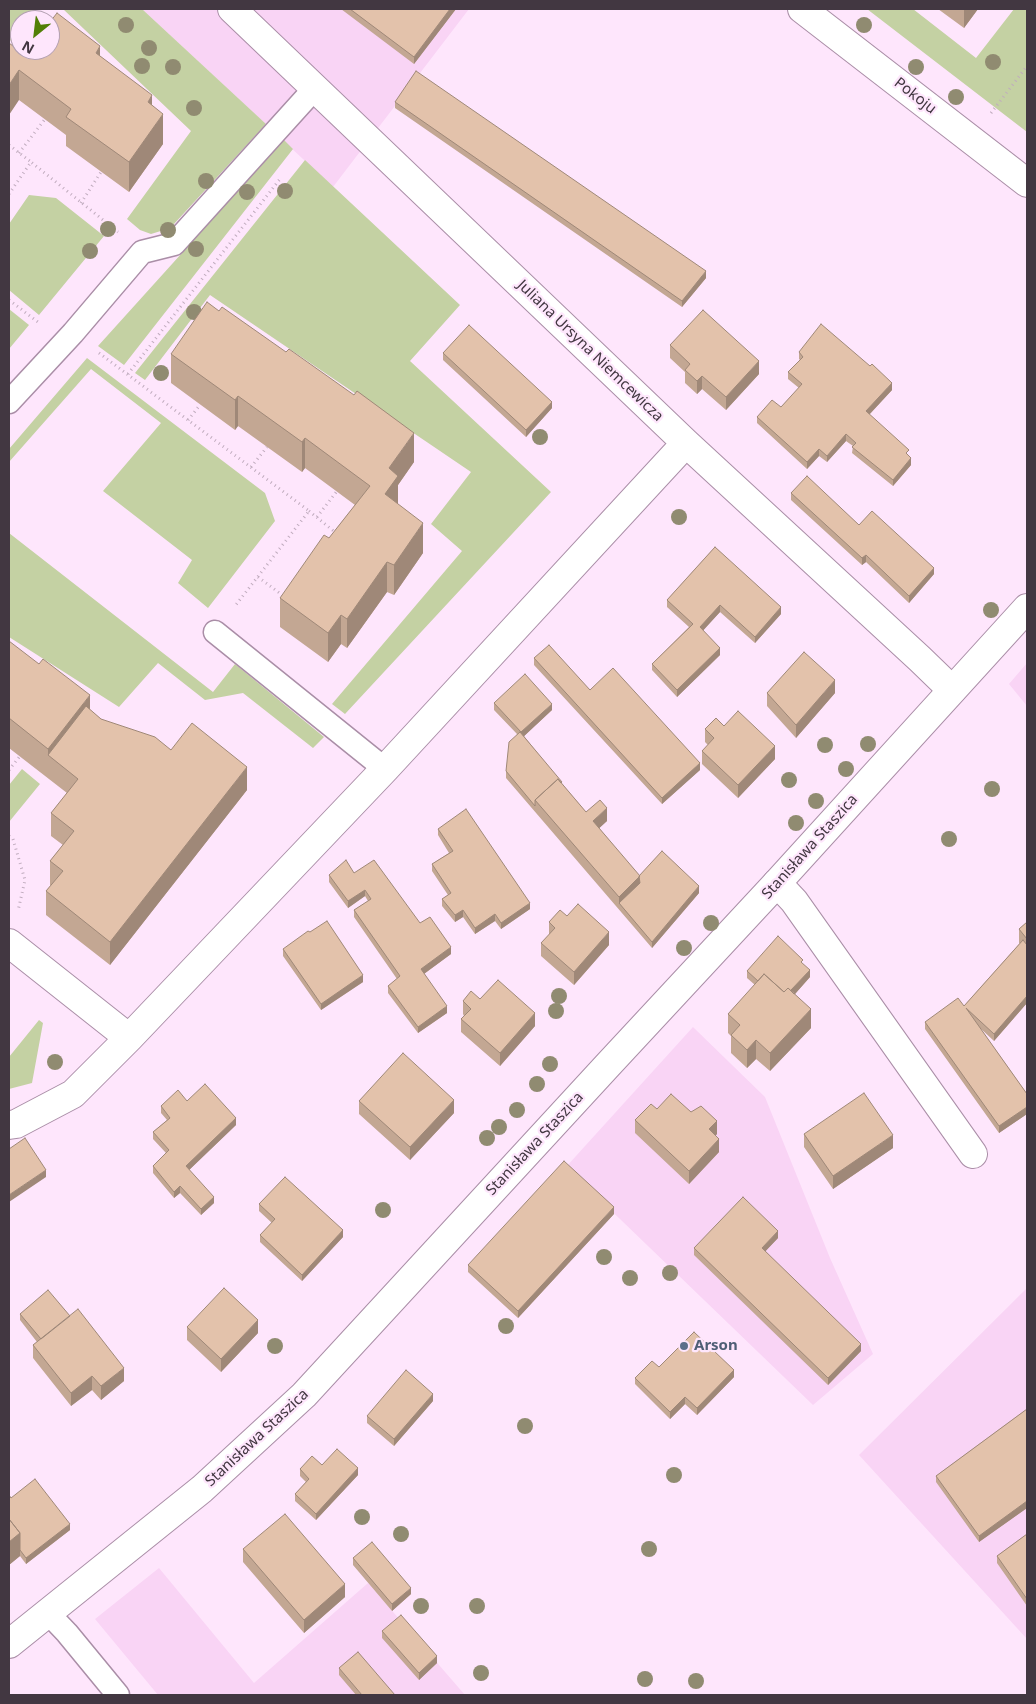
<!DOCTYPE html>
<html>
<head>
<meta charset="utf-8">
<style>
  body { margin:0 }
  #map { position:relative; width:1036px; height:1704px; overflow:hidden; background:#fee6fc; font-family:"Noto Sans",sans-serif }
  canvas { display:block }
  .frame { position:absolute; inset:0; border:10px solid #423741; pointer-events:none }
  .north { position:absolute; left:10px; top:10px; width:50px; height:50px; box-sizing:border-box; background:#fee6fc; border:1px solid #b3a0b1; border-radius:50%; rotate:209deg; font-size:14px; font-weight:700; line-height:20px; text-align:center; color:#423741 }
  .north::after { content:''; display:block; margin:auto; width:18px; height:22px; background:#527f07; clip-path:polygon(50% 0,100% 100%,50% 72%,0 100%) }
</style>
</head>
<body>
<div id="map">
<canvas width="1036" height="1704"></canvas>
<div class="frame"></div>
<div class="north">N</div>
</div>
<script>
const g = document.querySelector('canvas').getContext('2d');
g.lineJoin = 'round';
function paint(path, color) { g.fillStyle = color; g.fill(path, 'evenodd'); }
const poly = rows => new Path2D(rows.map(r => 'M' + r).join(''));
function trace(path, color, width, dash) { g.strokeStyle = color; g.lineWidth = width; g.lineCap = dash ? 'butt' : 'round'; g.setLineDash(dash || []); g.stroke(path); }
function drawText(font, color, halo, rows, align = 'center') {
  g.font = font + ' "Noto Sans",sans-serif'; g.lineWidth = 4.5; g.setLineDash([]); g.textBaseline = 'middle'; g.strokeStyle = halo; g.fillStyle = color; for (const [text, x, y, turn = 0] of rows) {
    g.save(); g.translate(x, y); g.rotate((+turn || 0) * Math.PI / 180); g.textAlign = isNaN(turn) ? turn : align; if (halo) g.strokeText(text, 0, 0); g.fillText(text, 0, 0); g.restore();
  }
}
paint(poly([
  [142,9,469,9,333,187],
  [1027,663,1027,706,1009,684],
  [693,1027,765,1097,830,1258,873,1354,813,1405,566,1167],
  [1027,1288,1027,1639,859,1455],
  [159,1568,254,1683,368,1583,465,1695,158,1695,95,1619]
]), '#f9d4f5');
paint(poly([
  [9,9,36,9,27,20,20,20,20,30,12,42,9,39],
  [63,9,142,9,266,124,174,224,164,230,151,234,140,230,127,219,191,131],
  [867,9,913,9,976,58,1014,9,1027,9,1027,132],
  [284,140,293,149,124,365,98,346],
  [305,160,460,305,410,361,551,492,345,714,332,704,462,551,431,524,471,472,210,295,145,380,135,373],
  [29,195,56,198,104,236,39,315,9,290,9,224],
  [9,309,29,325,9,349],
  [87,358,265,493,275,521,208,608,178,583,192,560,103,491,161,423,91,369,9,462,9,449],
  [9,533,213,692,235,664,324,737,313,748,243,693,205,700,158,663,119,707,9,637],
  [22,769,40,784,9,822,9,785],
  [39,1020,43,1023,32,1083,9,1089,9,1057]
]), '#c4d1a3');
const service = poly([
  [9,402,73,333,142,252,174,244,315,88],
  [215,632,385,769],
  [48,1613,67,1633,118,1695]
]);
const minor = poly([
  [232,9,686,443,920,659,952,690],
  [802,9,1027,183],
  [777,883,794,901,973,1154],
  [9,943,129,1038],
  [9,1125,16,1124,73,1094,129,1038,385,769,686,443]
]);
const tertiary = poly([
  [9,1644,202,1489,304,1395,607,1066,777,883,1027,608]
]);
trace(service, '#aa8ea7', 25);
trace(minor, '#aa8ea7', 30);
trace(tertiary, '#aa8ea7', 30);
trace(poly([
  [991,113,1027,66],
  [9,145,31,162],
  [19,153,45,119],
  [9,194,31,162,118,232],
  [81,203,101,172],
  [9,300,38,322],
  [99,353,309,511,235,606],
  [128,374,280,179],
  [188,420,200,405],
  [251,467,267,447],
  [309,511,336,533],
  [317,517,337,491],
  [258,577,285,597],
  [9,770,20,756],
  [9,836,13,839,25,880,18,911]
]), '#c0acbe', 3, [1, 4]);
trace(service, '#fff', 22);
trace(minor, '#fff', 28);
trace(tertiary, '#fff', 28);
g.fillStyle = '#908b71';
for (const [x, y] of [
  [126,25],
  [864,25],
  [149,48],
  [993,62],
  [142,66],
  [173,67],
  [916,67],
  [956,97],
  [194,108],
  [206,181],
  [285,191],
  [247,192],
  [108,229],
  [168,230],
  [196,249],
  [90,251],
  [194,312],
  [161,373],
  [540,437],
  [679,517],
  [991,610],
  [868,744],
  [825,745],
  [846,769],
  [789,780],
  [992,789],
  [816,801],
  [796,823],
  [949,839],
  [711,923],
  [684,948],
  [559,996],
  [556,1011],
  [55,1062],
  [550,1064],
  [537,1084],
  [517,1110],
  [499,1127],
  [487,1138],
  [383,1210],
  [604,1257],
  [670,1273],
  [630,1278],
  [506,1326],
  [275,1346],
  [525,1426],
  [674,1475],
  [362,1517],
  [401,1534],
  [649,1549],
  [421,1606],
  [477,1606],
  [481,1673],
  [645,1679],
  [696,1681]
]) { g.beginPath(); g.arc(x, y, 8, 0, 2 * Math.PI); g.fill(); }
paint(poly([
  [341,9,456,9,414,64],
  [938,9,978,9,964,28],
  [9,43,25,55,100,56,152,106,163,144,129,192,66,146,66,135,19,100],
  [395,102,706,278,682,307,395,108],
  [670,345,759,374,726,410,702,389,697,394,685,383,685,372,670,358],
  [799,352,892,390,869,415,909,456,911,465,893,486,852,453,853,446,846,441,827,462,819,456,807,469,757,423,757,417,781,407,799,388,788,379,788,372,800,360,799,359],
  [443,353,552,408,526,437,443,360],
  [171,354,414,462,398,485,398,504,423,553,394,595,387,592,347,648,341,644,328,662,280,627,280,598,329,538,355,505,305,468,302,472,238,426,235,430,171,383],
  [791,493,859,525,934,574,909,603,866,562,862,565,791,500],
  [715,547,781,614,755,643,720,612,703,630,720,655,677,697,652,670,652,664,689,627,667,607,667,600],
  [9,641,101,719,171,750,247,790,110,965,46,915,46,891,51,885,50,885,50,861,63,845,51,836,51,813,67,793,9,748],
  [534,658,590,690,700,770,662,804,534,665],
  [767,693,835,693,796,738,767,706],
  [494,703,552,710,524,736,562,784,586,812,607,821,599,828,639,876,699,893,652,948,506,778,506,771,517,734,494,710],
  [724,726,775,759,738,798,702,764,702,751,708,745,705,742,705,729],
  [438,829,530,909,501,929,495,921,475,934,463,917,455,922,442,906,442,899,448,895,432,871,432,864,449,853,438,835],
  [354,873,420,923,451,954,424,974,447,1013,418,1033,388,993,388,986,397,979,354,917,354,910,368,901,365,896,348,908,329,882,329,875],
  [567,916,609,945,574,985,541,956,541,943,549,935,549,922],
  [1027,922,1027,1003,994,1041,980,1028,1027,1094,1027,1114,999,1133,925,1029,925,1022,964,1006,1020,943,1019,943,1019,929],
  [283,949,363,982,321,1010,283,956],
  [803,964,810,977,795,994,811,1028,770,1071,756,1059,747,1068,731,1053,731,1036,728,1033,728,1014,755,985,747,978,747,971],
  [480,999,535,1026,500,1066,461,1032,461,1019,464,1016,463,1014,463,1001],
  [187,1101,236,1125,189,1170,214,1203,201,1215,180,1193,174,1198,153,1173,153,1166,166,1153,153,1139,153,1132,167,1120,161,1113,161,1106],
  [359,1101,454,1113,410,1160,359,1114],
  [657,1109,717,1134,715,1136,719,1152,689,1184,635,1133,635,1120],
  [804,1134,893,1148,833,1189,804,1147],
  [259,1204,343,1237,302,1281,260,1242,260,1235,272,1223,259,1211],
  [614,1214,518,1318,468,1272,468,1265],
  [778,1238,765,1251,861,1351,828,1385,694,1255,694,1248],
  [20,1314,124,1381,101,1400,92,1390,71,1406,33,1358,33,1345,37,1342,20,1320],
  [187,1327,258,1333,221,1372,187,1340],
  [734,1377,697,1415,685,1404,670,1419,635,1384,635,1378],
  [433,1401,394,1446,367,1423,367,1416],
  [1027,1409,1027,1508,979,1542,936,1482,936,1476],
  [322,1465,358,1475,316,1520,295,1501,295,1494,306,1482,300,1476,300,1469],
  [9,1495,11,1498,70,1530,26,1564,20,1556,9,1565],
  [1027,1534,1027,1606,997,1563,997,1556],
  [243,1549,345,1597,304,1633,243,1562],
  [353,1558,411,1594,392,1611,353,1565],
  [382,1631,437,1663,419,1680,382,1638],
  [339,1668,395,1695,356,1695,339,1675]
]), '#c3a793');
paint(poly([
  [450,9,456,9,414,64,414,57],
  [964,9,978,9,964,28],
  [100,46,100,75,96,53],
  [19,70,19,100,9,115,9,85],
  [152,95,152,124,148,102],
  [163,114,163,144,129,192,129,162],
  [706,271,706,278,682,307,682,301],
  [759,361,759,374,726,410,726,397],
  [702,376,702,389,697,394,697,381],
  [892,383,892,390,866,418,866,411],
  [238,396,238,426,235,430,235,400],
  [552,402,552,408,526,437,526,430],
  [414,433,414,462,398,485,398,505,385,494,389,468],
  [846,434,846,441,827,462,827,456],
  [305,438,305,468,302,472,302,442],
  [819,449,819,456,807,469,807,462],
  [911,458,911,465,893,486,893,480],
  [423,523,423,553,394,595,394,565],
  [866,555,866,562,862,565,862,558],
  [387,562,387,592,347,648,347,619],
  [934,568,934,574,909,603,909,596],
  [720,605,720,612,700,634,700,627],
  [781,607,781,614,755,643,755,637],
  [341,615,341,644,328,662,328,633],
  [720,648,720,655,677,697,677,690],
  [835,680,835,693,796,738,796,725],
  [90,695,90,724,48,755,48,749],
  [552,704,552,710,521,739,521,732],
  [775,746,775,759,738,798,738,785],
  [700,763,700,770,662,804,662,798],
  [247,767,247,790,110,965,110,942],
  [607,808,607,821,593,834,593,821],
  [640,876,640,890,619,903,619,897],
  [699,886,699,893,652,948,652,942],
  [365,890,365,896,348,908,348,901],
  [530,903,530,909,501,929,501,923],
  [463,910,463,917,455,922,455,915],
  [495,914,495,921,475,934,475,928],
  [609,932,609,945,574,985,574,972],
  [451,947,451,954,421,976,421,969],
  [810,970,810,977,795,994,795,1000,791,990],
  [363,975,363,982,321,1010,321,1004],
  [1027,996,1027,1003,994,1041,994,1034],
  [447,1006,447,1013,418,1033,418,1027],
  [811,1009,811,1028,770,1071,770,1053],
  [535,1013,535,1026,500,1066,500,1053],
  [756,1040,756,1059,747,1068,747,1050],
  [454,1100,454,1113,410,1160,410,1147],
  [1027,1107,1027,1114,999,1133,999,1126],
  [236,1118,236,1125,186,1173,186,1166],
  [717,1121,717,1134,709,1142,709,1129],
  [893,1135,893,1148,833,1189,833,1176],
  [719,1139,719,1152,689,1184,689,1171],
  [46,1170,46,1177,9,1202,9,1195],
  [180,1186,180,1193,174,1198,174,1192],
  [214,1197,214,1203,201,1215,201,1209],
  [614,1207,614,1214,518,1318,518,1311],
  [343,1230,343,1237,302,1281,302,1275],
  [778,1231,778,1238,762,1255,762,1248],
  [258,1320,258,1333,221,1372,221,1359],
  [861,1344,861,1351,828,1385,828,1378],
  [124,1368,124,1381,101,1400,101,1386],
  [734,1370,734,1377,697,1415,697,1408],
  [92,1376,92,1390,71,1406,71,1393],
  [433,1394,433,1401,394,1446,394,1439],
  [685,1397,685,1404,670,1419,670,1412],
  [358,1468,358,1475,316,1520,316,1514],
  [1027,1501,1027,1508,979,1542,979,1536],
  [70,1524,70,1530,26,1564,26,1558],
  [20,1533,20,1556,9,1565,9,1542],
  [345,1584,345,1597,304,1633,304,1620],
  [411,1588,411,1594,392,1611,392,1604],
  [437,1656,437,1663,419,1680,419,1673]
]), '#9f8878');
const building = poly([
  [350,9,450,9,414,57,350,9],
  [57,13,100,46,96,53,152,95,148,102,163,114,129,162,66,117,71,109,19,70,9,85,9,43,25,55,29,50,50,50,50,22,57,13],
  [416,71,706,271,682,301,395,102,416,71],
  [207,302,219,311,222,307,286,352,289,349,354,395,357,391,414,433,389,468,398,476,385,494,423,523,394,565,387,562,347,619,341,615,328,633,280,598,324,535,329,538,370,486,305,438,302,442,238,396,235,400,171,354,207,302],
  [703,310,759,361,726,397,702,376,697,381,685,370,690,364,670,345,703,310],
  [821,324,870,366,872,364,892,383,866,411,909,450,906,453,911,458,893,480,852,447,856,443,846,434,827,456,819,449,807,462,757,417,772,400,781,407,802,384,788,372,803,357,799,352,821,324],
  [469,325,552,402,526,430,443,353,469,325],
  [807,476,859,525,872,511,934,568,909,596,866,555,862,558,791,493,807,476],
  [715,547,781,607,755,637,720,605,700,627,720,648,677,690,652,664,693,624,667,600,715,547],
  [9,641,39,664,43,659,90,695,48,749,9,718,9,641],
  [549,645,590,690,613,668,700,763,662,798,534,658,549,645],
  [804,652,835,680,796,725,767,693,804,652],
  [525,674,552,704,521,732,494,703,525,674],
  [86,706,101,719,155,737,171,750,192,723,247,767,110,942,46,891,63,871,50,861,74,831,51,813,78,779,48,755,86,706],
  [738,711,775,746,738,785,702,751,714,738,705,729,716,718,724,726,738,711],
  [520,732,562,782,561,783,558,779,535,800,535,806,506,771,509,742,520,732],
  [558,779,586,812,600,800,607,808,593,821,640,876,619,897,535,800,558,779],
  [466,809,530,903,501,923,495,914,475,928,463,910,455,915,442,899,451,893,432,864,453,851,438,829,466,809],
  [662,851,699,886,652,942,619,903,640,883,639,876,662,851],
  [346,860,354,873,374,860,420,923,430,917,451,947,421,969,447,1006,418,1027,388,986,400,976,354,910,371,899,365,890,348,901,329,875,346,860],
  [578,904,609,932,574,972,541,943,555,928,549,922,560,910,567,916,578,904],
  [327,921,363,975,321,1004,283,949,308,931,310,932,327,921],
  [1027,922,1027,939,1019,929,1027,922],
  [778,936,803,960,801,962,810,970,791,990,795,993,794,994,788,988,784,992,764,974,758,981,747,971,778,936],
  [1023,940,1027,945,1027,996,994,1034,966,1008,1027,1094,1027,1107,999,1126,925,1022,958,998,964,1006,1023,940],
  [764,974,784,992,788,988,811,1009,770,1053,756,1040,747,1050,731,1035,740,1025,728,1014,764,974],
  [498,980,535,1013,500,1053,461,1019,471,1009,463,1001,471,991,480,999,498,980],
  [403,1053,454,1100,410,1147,359,1101,403,1053],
  [205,1084,236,1118,186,1166,214,1197,201,1209,180,1186,174,1192,153,1166,169,1150,153,1132,170,1118,161,1106,178,1090,187,1101,205,1084],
  [864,1093,893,1135,833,1176,804,1134,864,1093],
  [671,1094,691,1112,701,1106,717,1121,709,1129,719,1139,689,1171,635,1120,651,1104,657,1109,671,1094],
  [25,1138,46,1170,9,1195,9,1149,25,1138],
  [564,1161,614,1207,518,1311,468,1265,564,1161],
  [285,1177,343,1230,302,1275,260,1235,275,1219,259,1204,285,1177],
  [743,1197,778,1231,762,1248,861,1344,828,1378,694,1248,743,1197],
  [224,1288,258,1320,221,1359,187,1327,224,1288],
  [48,1290,70,1316,41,1339,20,1314,48,1290],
  [78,1309,124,1368,101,1386,92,1376,71,1393,33,1345,78,1309],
  [694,1332,734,1370,697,1408,685,1397,670,1412,635,1378,652,1361,659,1367,694,1332],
  [406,1370,433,1394,394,1439,367,1416,406,1370],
  [1027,1409,1027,1501,979,1536,936,1476,1027,1409],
  [337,1449,358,1468,316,1514,295,1494,309,1479,300,1469,312,1456,322,1465,337,1449],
  [35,1479,70,1524,26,1558,20,1550,20,1533,9,1519,9,1495,11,1498,35,1479],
  [285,1514,345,1584,304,1620,243,1549,285,1514],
  [9,1519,20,1533,9,1542,9,1519],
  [1027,1534,1027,1599,997,1556,1027,1534],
  [372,1542,411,1588,392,1604,353,1558,372,1542],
  [401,1615,437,1656,419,1673,382,1631,401,1615],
  [358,1652,395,1695,362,1695,339,1668,358,1652]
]);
paint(building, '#e3c2ab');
trace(building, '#9f8878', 1);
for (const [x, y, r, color] of [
  [684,1346,5,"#5c6f8a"]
]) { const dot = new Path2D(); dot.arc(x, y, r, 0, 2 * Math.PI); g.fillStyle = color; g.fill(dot); trace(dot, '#fee6fc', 2); }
drawText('15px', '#423741', '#fee6fc', [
  ["Pokoju",915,96,38],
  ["Juliana Ursyna Niemcewicza",590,351,44],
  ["Stanisława Staszica",810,847,-48],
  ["Stanisława Staszica",535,1144,-47],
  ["Stanisława Staszica",257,1438,-43]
]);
drawText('bold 15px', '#4e5e75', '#fee6fc', [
  ["Arson",694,1346]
], 'left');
</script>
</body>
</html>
